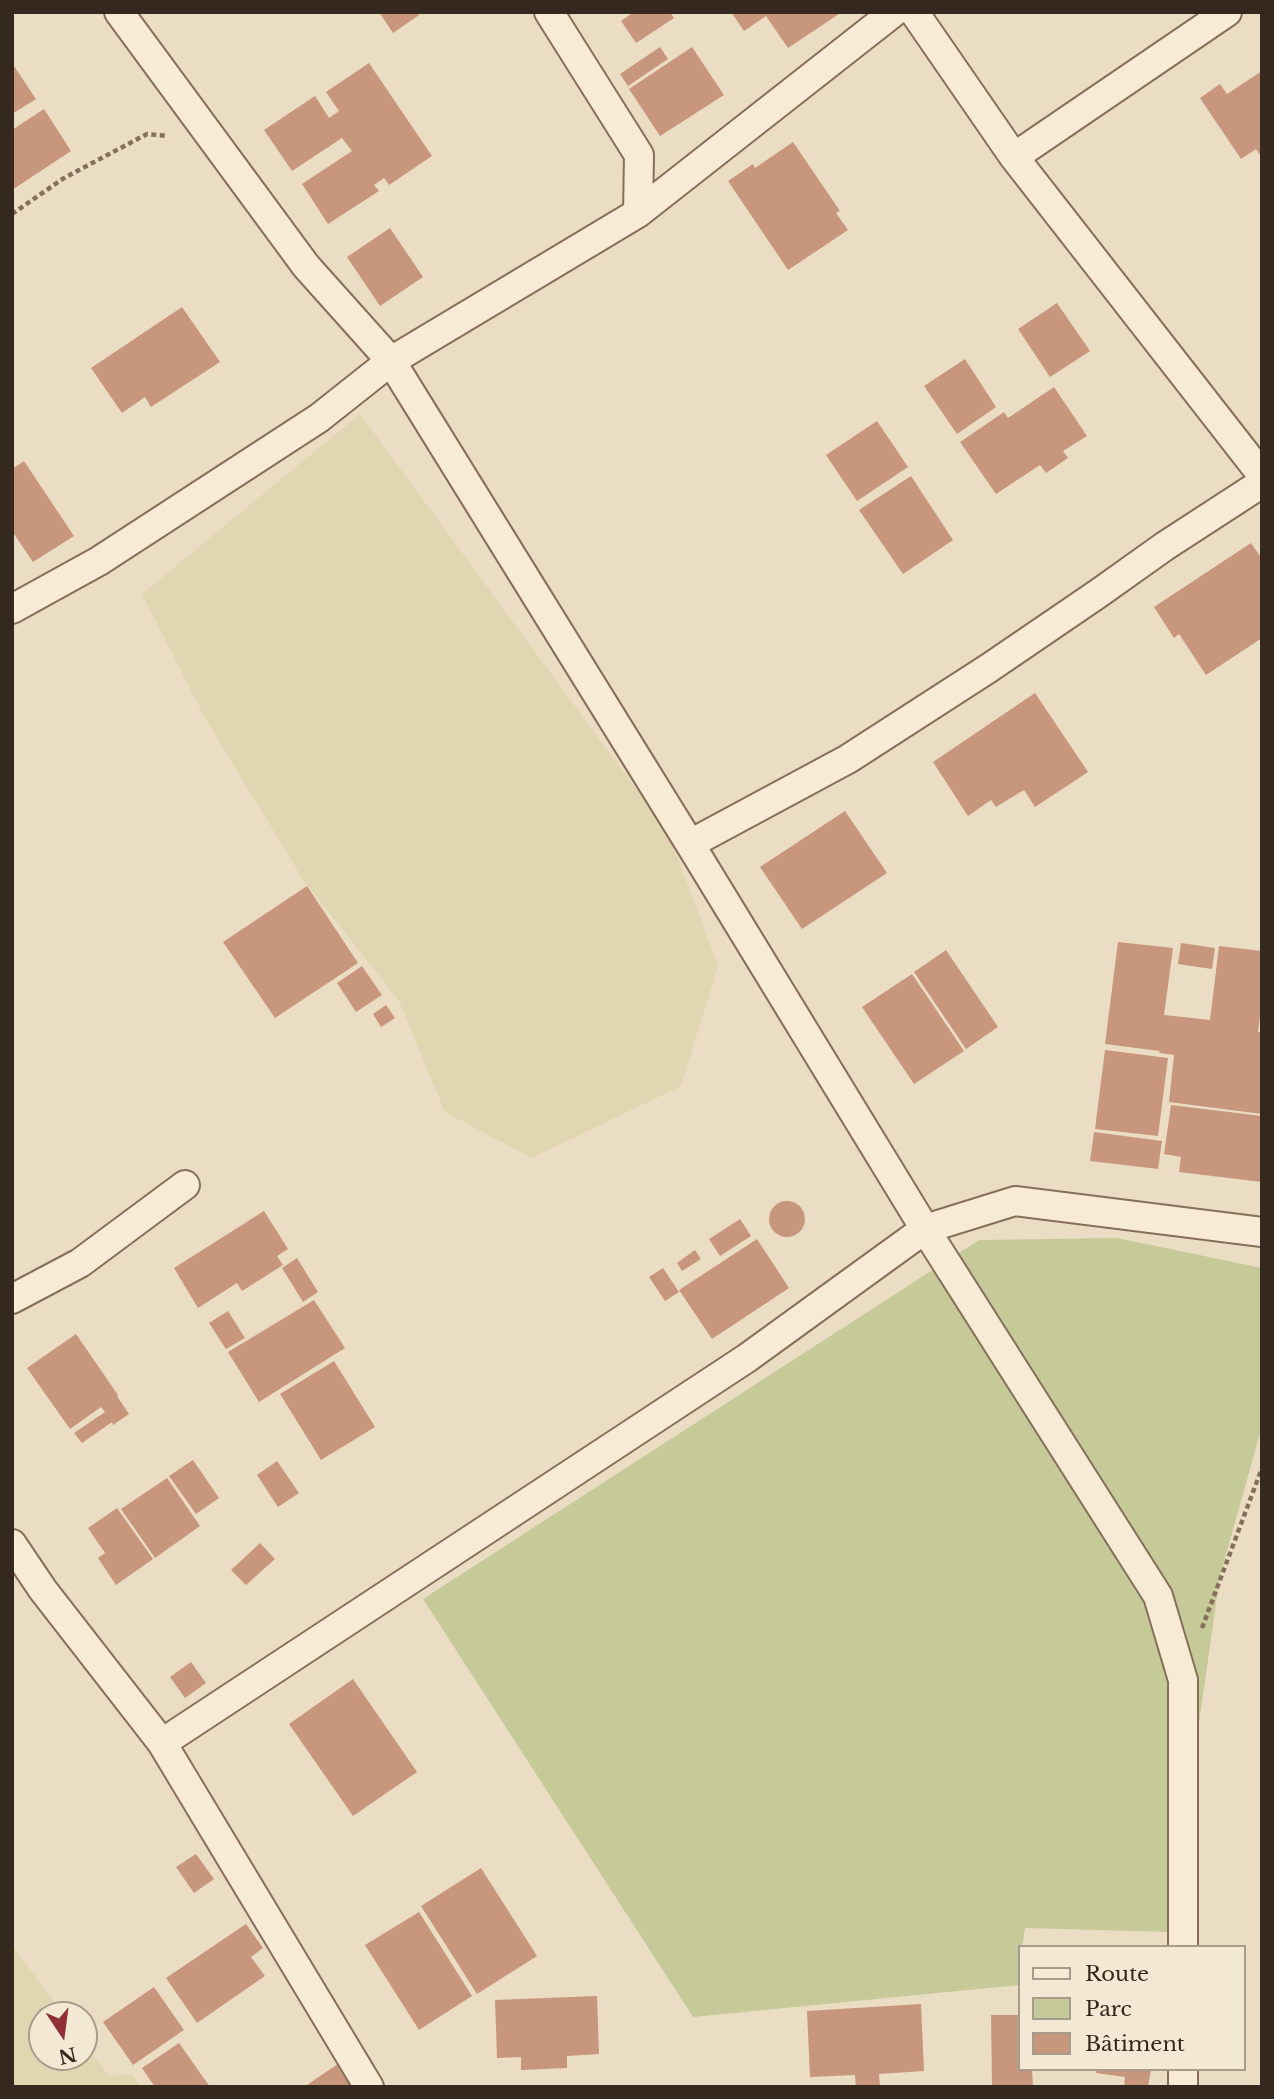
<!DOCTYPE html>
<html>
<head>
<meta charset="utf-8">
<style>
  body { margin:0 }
  #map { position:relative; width:1274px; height:2099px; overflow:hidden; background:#ebddc4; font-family:"Libre Baskerville",serif }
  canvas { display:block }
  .frame { position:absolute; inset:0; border:14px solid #35281f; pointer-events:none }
  .legend { position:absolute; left:1018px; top:1945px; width:228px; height:126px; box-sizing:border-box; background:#f3e8d3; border:2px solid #a79b8b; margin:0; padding:9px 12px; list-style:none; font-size:21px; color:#35281f }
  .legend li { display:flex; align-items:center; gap:14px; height:35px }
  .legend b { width:35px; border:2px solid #a79b8b }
  .north { position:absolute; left:28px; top:2001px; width:70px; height:70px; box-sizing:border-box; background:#f3e8d3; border:2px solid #a79b8b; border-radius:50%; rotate:167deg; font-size:19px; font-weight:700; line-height:28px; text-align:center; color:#35281f }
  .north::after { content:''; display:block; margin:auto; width:24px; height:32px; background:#902f36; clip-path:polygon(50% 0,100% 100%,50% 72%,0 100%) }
</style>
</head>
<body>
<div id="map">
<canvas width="1274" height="2099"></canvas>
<div class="frame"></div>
<ul class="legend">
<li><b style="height:9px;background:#f7ebd6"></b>Route</li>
<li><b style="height:19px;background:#c6c998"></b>Parc</li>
<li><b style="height:19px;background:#c7967c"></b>Bâtiment</li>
</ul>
<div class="north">N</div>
</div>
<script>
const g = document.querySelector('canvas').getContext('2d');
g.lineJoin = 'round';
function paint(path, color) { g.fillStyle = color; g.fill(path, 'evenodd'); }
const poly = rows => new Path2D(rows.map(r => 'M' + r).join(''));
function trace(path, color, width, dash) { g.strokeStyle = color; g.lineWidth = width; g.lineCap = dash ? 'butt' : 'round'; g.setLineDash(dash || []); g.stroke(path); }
paint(poly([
  [360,414,669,834,718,966,681,1086,532,1158,445,1112,399,1001,304,881,204,716,142,594],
  [12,1945,64,2015,42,2015,42,2057,84,2057,84,2043,109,2076,132,2074,141,2087,12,2087]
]), '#e0d6b2');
paint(poly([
  [1117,1238,1262,1268,1262,1426,1220,1576,1169,1932,1025,1928,1022,1947,1020,1947,1019,1985,693,2017,423,1599,979,1240]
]), '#c6c998');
paint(poly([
  [379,12,418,12,419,15,393,33],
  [634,12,670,12,674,18,636,43,621,21],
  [731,12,842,12,788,48,766,16,744,31],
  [660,47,668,59,628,86,620,74],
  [692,47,724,95,660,136,629,89],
  [12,63,36,99,12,114],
  [369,63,432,156,389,185,384,178,374,185,379,191,328,224,302,184,352,151,342,138,292,171,264,130,315,96,329,118,339,111,326,92],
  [1262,71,1262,154,1260,155,1256,149,1241,159,1200,98,1220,84,1227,94],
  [44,109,71,151,12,190,12,130],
  [793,142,840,211,836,213,848,230,788,270,728,181,753,164,755,168],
  [390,228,423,277,380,306,347,257],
  [1057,303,1090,351,1050,377,1018,329],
  [182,307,220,362,151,407,145,397,122,413,91,368],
  [965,359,996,407,957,434,924,386],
  [1054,387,1087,436,1063,451,1068,458,1046,473,1040,465,996,494,960,442,1004,412,1008,418],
  [877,421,908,467,857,501,826,455],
  [24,461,74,536,33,562,12,531,12,469],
  [911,476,953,540,903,574,859,510],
  [1251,543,1262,559,1262,638,1206,675,1179,634,1174,638,1154,607],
  [1035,693,1088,772,1035,807,1024,790,996,807,991,800,968,816,933,762],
  [845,811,887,873,802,929,760,867],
  [307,886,358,963,275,1018,223,942],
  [1118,942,1173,948,1164,1015,1210,1020,1219,946,1262,951,1262,1001,1258,1032,1262,1032,1262,1114,1169,1102,1174,1055,1159,1053,1160,1051,1105,1044],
  [1181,943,1215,948,1212,969,1178,964],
  [946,950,998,1027,966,1049,914,972],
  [362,966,382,995,356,1012,337,983],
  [912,974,964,1051,914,1084,862,1007],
  [386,1005,395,1018,381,1027,373,1014],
  [1105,1050,1168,1058,1158,1136,1095,1129],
  [1171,1105,1262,1116,1262,1182,1179,1172,1181,1157,1164,1154],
  [1094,1132,1162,1141,1158,1169,1090,1161],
  '769 1219a18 18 0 1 1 36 0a18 18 0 1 1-36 0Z',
  [264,1211,288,1249,277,1256,283,1265,242,1291,237,1283,198,1308,174,1268],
  [740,1219,751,1236,720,1256,709,1239],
  [757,1239,789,1288,712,1339,679,1290],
  [695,1250,701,1259,682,1271,677,1263],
  [297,1258,318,1292,303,1302,282,1268],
  [663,1268,679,1292,665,1301,649,1277],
  [314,1300,345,1348,259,1402,228,1352],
  [228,1311,245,1338,226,1349,209,1323],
  [76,1334,118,1395,117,1396,129,1414,113,1425,112,1422,82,1443,74,1433,105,1412,101,1407,70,1429,27,1368],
  [334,1361,375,1427,321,1460,280,1394],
  [193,1460,219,1498,196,1514,169,1476],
  [277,1461,299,1493,278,1507,257,1475],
  [167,1478,200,1526,155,1558,121,1509],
  [117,1508,153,1559,116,1585,98,1558,105,1553,88,1528],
  [260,1543,275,1559,246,1585,231,1570],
  [191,1662,206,1683,185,1698,170,1677],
  [353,1679,417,1772,353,1816,289,1724],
  [196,1854,214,1879,194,1893,176,1867],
  [481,1868,537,1956,477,1994,421,1906],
  [419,1912,472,1996,419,2030,365,1945],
  [246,1924,263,1948,251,1957,265,1976,197,2023,166,1978],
  [154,1987,184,2030,133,2065,103,2022],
  [597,1996,599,2054,567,2056,567,2068,521,2070,521,2057,497,2058,495,2000],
  [921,2004,924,2071,879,2074,880,2086,856,2087,855,2075,810,2077,807,2011],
  [991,2015,1020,2015,1020,2069,1032,2069,1033,2087,992,2087],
  [179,2043,210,2087,155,2087,142,2068],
  [342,2061,360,2087,304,2087],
  [1097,2069,1151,2069,1148,2087,1124,2087,1125,2077,1096,2073]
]), '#c7967c');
const minor = poly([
  [119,12,306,266,391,361,690,844,925,1229,1158,1596,1183,1680,1183,1947],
  [549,12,639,155,638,213],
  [914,12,1014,157,1262,475],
  [1014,157,1227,12],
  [12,609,99,561,319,418,391,361,638,213,894,12],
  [690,844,848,759,989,668,1099,593,1165,546,1262,483],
  [12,1299,80,1263,185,1185],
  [12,1544,43,1590,162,1743,747,1358,925,1229,1015,1201,1262,1232],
  [162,1743,369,2087],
  [1183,2069,1183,2087]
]);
trace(minor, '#856f5b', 32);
trace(poly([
  [12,214,64,178,147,134,168,136],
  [1202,1628,1262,1468]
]), '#856f5b', 4.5, [5, 3.5]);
trace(minor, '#f7ebd6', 28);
</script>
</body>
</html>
